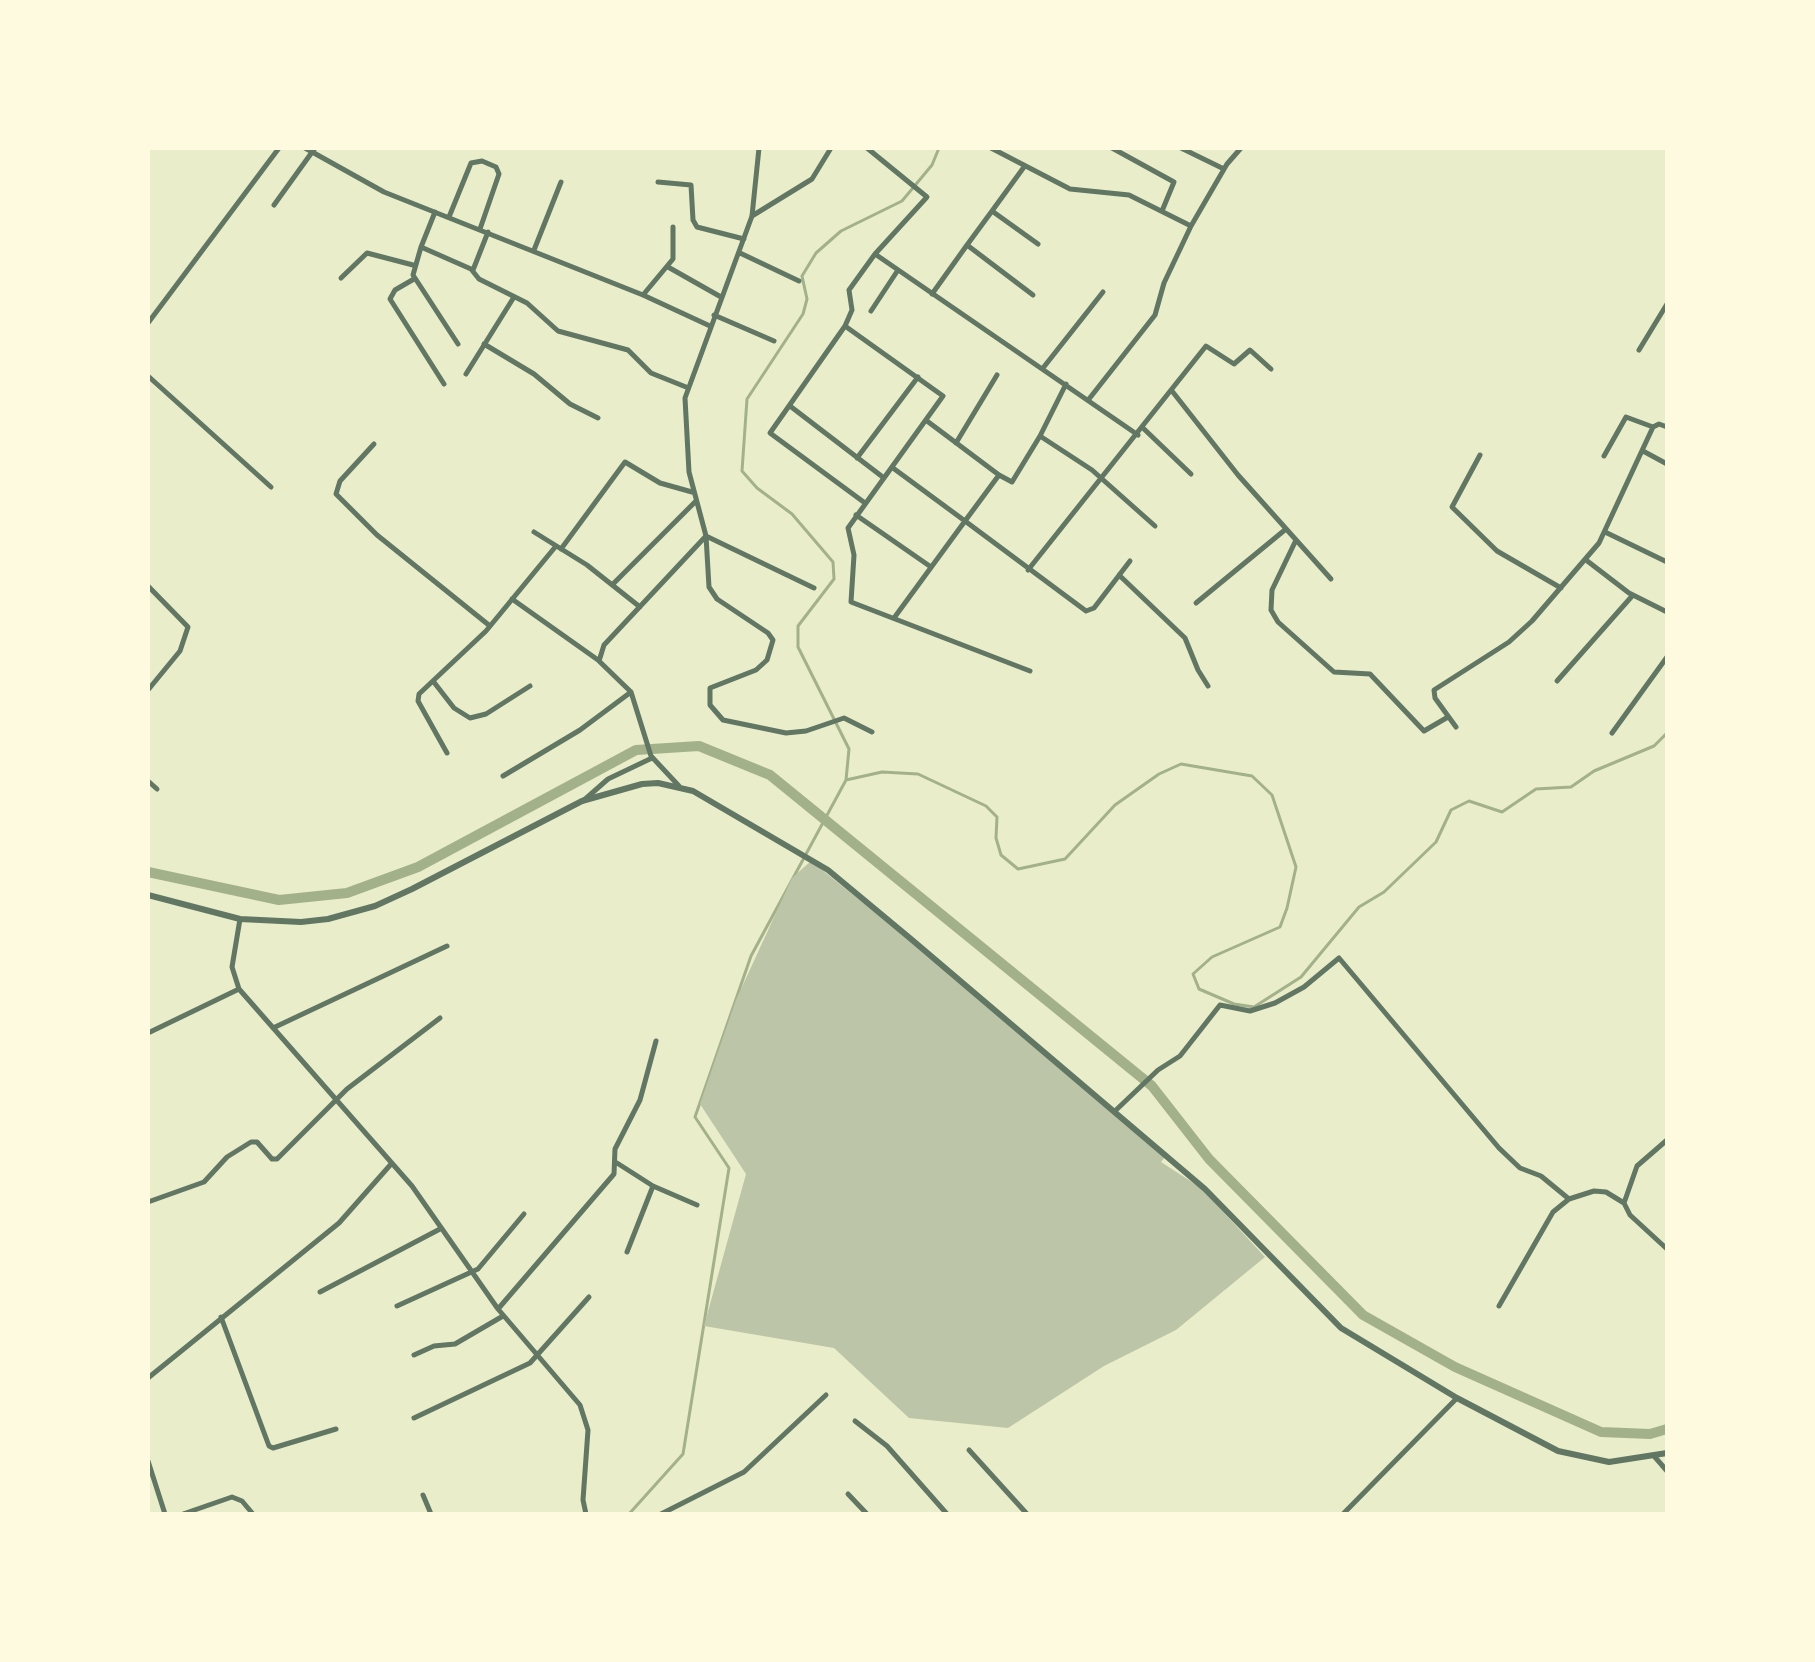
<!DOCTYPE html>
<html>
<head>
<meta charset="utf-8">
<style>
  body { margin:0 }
  #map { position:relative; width:1815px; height:1662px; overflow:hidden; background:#e9edc9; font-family:"DejaVu Sans",sans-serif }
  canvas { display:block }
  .frame { position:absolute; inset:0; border:150px solid #fefae0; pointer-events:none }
</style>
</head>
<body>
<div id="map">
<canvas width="1815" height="1662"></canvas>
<div class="frame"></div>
</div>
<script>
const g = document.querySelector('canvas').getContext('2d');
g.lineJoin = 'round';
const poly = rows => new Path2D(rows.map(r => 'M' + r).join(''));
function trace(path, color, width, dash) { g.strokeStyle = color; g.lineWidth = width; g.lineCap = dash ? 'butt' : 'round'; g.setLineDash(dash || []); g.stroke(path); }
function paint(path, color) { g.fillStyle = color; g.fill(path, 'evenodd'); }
trace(poly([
  [846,780,882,772,918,774,986,806,997,817,996,838,1001,855,1018,869,1065,859,1115,805,1159,774,1181,764,1252,776,1272,795,1296,867,1287,908,1280,927,1212,957,1193,974,1199,989,1234,1004,1254,1007,1301,977,1359,907,1384,892,1436,842,1451,810,1469,801,1502,812,1536,789,1571,787,1594,771,1654,746,1667,733],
  [629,1514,683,1454,729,1168,695,1117,751,956,846,780,849,749,798,647,798,626,834,579,833,562,792,514,757,488,742,471,747,399,803,314,807,299,802,276,816,253,841,231,902,201,932,165,939,148]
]), '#a3b18a', 3);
trace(poly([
  [148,872,279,900,347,893,418,867,636,750,699,746,770,775,1152,1086,1209,1159,1363,1315,1455,1367,1601,1432,1650,1434,1667,1429]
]), '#a3b18a', 10);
paint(poly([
  [811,861,909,940,1165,1157,1161,1162,1201,1188,1265,1257,1176,1330,1104,1366,1008,1428,909,1418,834,1348,704,1326,746,1174,700,1104,736,1000,792,878]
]), '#bcc5a7');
trace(poly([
  [305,148,384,192,643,295],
  [759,148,752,216,685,398,689,472,706,536,709,587,717,599,768,633,773,640,767,660,756,670,710,688,710,705,723,720,786,733,806,731,844,718,872,732],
  [867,148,927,197,875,254],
  [991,148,1070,189,1129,195,1191,226,1227,164,1241,148],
  [1112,148,1174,182,1162,211],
  [1181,148,1224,169],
  [658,182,691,185,693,220,697,227,744,239],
  [274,205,315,148],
  [992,211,1024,167],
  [435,212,421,247,471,269,479,279,527,303,558,331,628,350,651,373,686,387],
  [752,216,812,179,831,148],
  [449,217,471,163,482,161,496,167,499,174,480,229],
  [673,227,673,259,643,295,710,326],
  [421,247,413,275,458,344],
  [534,250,561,182],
  [740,253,799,281],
  [668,267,721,297],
  [473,270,488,232],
  [341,278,367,253,413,265],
  [414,279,395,290,390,299,444,384],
  [932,294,967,245],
  [1033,295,967,245,992,211,1038,244],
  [871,311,898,270],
  [714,315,774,341],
  [148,323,279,148],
  [845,326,770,433,865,503],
  [484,344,534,374,570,404,598,418],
  [1639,350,1667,304],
  [1043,368,1103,292],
  [466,374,514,297],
  [148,376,271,487],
  [1172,391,1238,475,1331,579],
  [1089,399,1155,315,1164,283,1191,226],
  [790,406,884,478],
  [927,421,999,475],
  [1143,428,1191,474],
  [1040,436,1066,384],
  [956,443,997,375],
  [374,444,340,481,336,494,377,535,490,626],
  [1643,451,1667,464],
  [1480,455,1452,507,1497,551,1561,588],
  [1604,456,1626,417,1653,427],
  [857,458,918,377],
  [893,468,965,521,999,475,1012,482,1040,436,1092,470,1155,526],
  [856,515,931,567],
  [534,532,587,565,640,607],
  [1605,532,1667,562],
  [1296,540,1272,590,1271,610,1278,622,1334,672,1370,674,1424,731,1448,717],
  [561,549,625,462,660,483,692,492],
  [1586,560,1629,593,1667,612],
  [1028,570,1206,346,1234,364,1250,350,1271,369],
  [1119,575,1185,638,1198,670,1208,686],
  [613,584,696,501],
  [148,586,188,627,180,651,148,690],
  [512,599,598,660],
  [1196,603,1286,529],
  [894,618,965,521,1086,611,1094,608,1130,561],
  [1030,671,851,602,854,555,848,528,943,396,845,326,852,310,849,290,875,254,1138,435],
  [433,681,454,708,470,718,486,714,530,686],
  [1557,681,1633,595],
  [1456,727,1435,698,1434,690,1509,642,1532,621,1599,543,1653,427,1659,424,1667,427],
  [1612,733,1667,657],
  [447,753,418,701,419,694,486,631,556,546],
  [503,776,580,730,631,692],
  [148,781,157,789],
  [679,786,651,756,631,692,599,661,604,645,706,536,814,588],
  [583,801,608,779,652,758],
  [240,919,232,967,239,989,412,1186,498,1309,580,1405,588,1430,583,1500,586,1514],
  [273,1028,447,946],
  [148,1033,239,989],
  [1115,1111,1158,1070,1180,1056,1220,1005,1250,1011,1275,1003,1304,987,1339,958,1499,1148,1520,1168,1541,1176,1569,1199],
  [1667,1140,1637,1166,1624,1203,1630,1215,1667,1249],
  [617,1163,653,1186,697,1205],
  [148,1202,204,1182,227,1157,251,1142,257,1142,272,1159,277,1159,347,1089,440,1018],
  [627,1252,653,1186],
  [320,1292,440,1229],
  [397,1306,478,1269,524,1214],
  [1499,1306,1553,1212,1569,1199,1594,1191,1606,1192,1624,1203],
  [498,1309,614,1174,615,1149,640,1100,656,1041],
  [221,1317,269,1446,273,1448,336,1429],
  [414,1355,434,1346,455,1344,503,1316],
  [148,1378,339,1223,392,1163],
  [414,1418,530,1363,589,1297],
  [855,1421,887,1446,947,1514],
  [969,1450,1027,1514],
  [1654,1456,1667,1471],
  [148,1461,165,1514],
  [848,1494,867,1514],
  [423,1495,431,1514],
  [183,1514,232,1497,242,1501,253,1514],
  [661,1514,744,1472,826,1395],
  [1343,1514,1457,1398]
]), '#617663', 5);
trace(poly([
  [148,895,240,919,301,922,328,919,375,906,412,889,582,801,642,784,658,783,693,791,828,870,911,939,1205,1189,1341,1328,1457,1398,1558,1451,1609,1462,1667,1453]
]), '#617663', 6);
</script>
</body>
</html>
